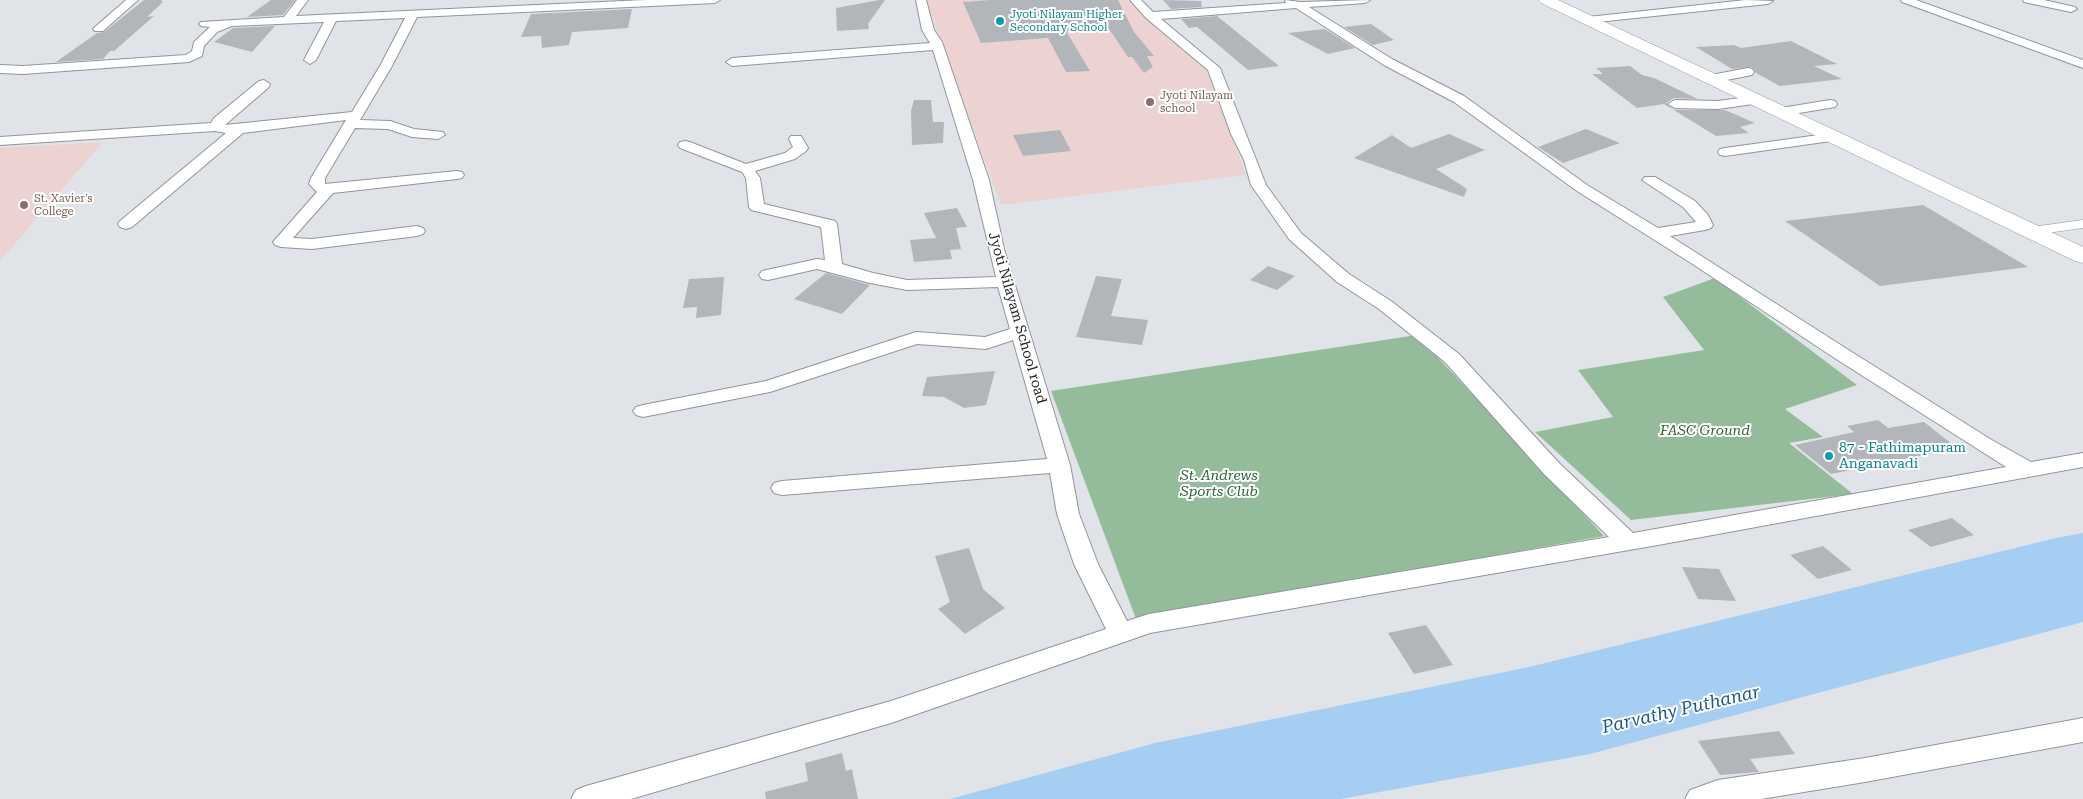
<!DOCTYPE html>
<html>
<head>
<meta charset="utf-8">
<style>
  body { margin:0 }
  canvas { display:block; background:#e0e4e9 }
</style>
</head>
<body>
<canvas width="2083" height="799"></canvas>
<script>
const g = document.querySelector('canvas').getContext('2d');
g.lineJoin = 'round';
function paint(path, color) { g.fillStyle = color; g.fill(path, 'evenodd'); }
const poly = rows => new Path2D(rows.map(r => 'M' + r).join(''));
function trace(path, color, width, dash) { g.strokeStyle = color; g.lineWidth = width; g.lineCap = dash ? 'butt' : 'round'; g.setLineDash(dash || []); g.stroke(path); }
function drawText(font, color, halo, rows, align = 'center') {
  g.font = font + ' "Roboto Serif",serif'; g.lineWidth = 4; g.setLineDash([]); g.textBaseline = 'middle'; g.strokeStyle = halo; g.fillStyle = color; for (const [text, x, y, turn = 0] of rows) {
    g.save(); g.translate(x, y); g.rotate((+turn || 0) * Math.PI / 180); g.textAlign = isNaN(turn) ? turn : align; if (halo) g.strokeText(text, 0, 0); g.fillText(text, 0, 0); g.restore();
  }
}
paint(poly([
  [926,0,1127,0,1208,72,1246,175,1001,205],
  [103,142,0,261,0,148]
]), '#edd2d2');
paint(poly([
  [1715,278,1857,385,1785,409,1823,437,1789,443,1853,494,1631,520,1535,432,1613,417,1578,370,1704,350,1663,297],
  [1417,335,1604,536,1136,619,1051,391]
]), '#95bc9a');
paint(poly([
  [2083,533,2083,622,1590,754,1341,799,950,799,1155,743,1529,667,2056,538]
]), '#a6cef3');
paint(poly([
  [144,0,161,0,163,2,147,17,154,16,114,51,110,51,103,59,56,62,97,33,104,32],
  [271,0,295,0,283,15,247,17],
  [879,0,885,0,868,24,869,29,837,31,836,8],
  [991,0,1118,0,1134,32,1154,56,1147,56,1153,67,1144,73,1132,57,1128,57,1109,29,1066,31,1090,71,1066,72,1048,38,981,43,963,2],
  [1163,0,1201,1,1202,7,1171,9],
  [632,9,628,28,572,32,569,45,542,48,541,36,521,37,531,14],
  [1217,16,1279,66,1248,70,1197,27,1189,28,1181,19],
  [1371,24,1394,40,1373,45,1344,27],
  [275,26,252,52,214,42,233,28],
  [1325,29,1355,48,1328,54,1288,33],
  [1791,41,1837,64,1814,66,1842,79,1780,86,1756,73,1752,67,1732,69,1696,47,1734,45,1741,48],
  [1630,66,1642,75,1654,78,1698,99,1674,98,1666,103,1674,110,1725,110,1755,123,1740,127,1749,133,1716,136,1664,104,1637,108,1592,74,1603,74,1596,68],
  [914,100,931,100,933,122,944,122,943,143,912,145,911,111],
  [1586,129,1620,143,1563,163,1538,147],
  [1060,130,1071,151,1023,156,1013,135],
  [1449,134,1485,150,1436,169,1467,189,1464,197,1354,158,1392,135,1411,148],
  [1923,205,2028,267,1880,286,1785,221],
  [957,208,967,227,956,228,961,249,950,250,952,259,914,262,910,240,936,238,924,213],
  [1268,266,1295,276,1277,290,1250,280],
  [826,273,870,285,842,314,794,299],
  [1096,276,1122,279,1111,316,1148,320,1142,345,1076,337],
  [724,277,721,315,696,318,697,307,683,308,689,279],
  [995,371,986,405,964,408,944,397,922,396,927,377],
  [1878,420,1888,428,1924,422,1957,448,1831,474,1795,445,1854,432,1847,426],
  [1952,518,1974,535,1931,547,1908,530],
  [1823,546,1852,570,1818,579,1790,555],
  [969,548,983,589,1005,608,965,634,938,609,950,602,935,556],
  [1682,567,1719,569,1736,601,1698,599],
  [1426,625,1453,665,1414,674,1388,633],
  [1779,731,1795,754,1750,759,1759,772,1720,775,1698,741],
  [842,753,846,771,852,769,858,799,766,799,765,792,808,781,805,763]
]), '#b2b6ba');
const service = poly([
  [2032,231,2083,224]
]);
const minor = poly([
  [126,0,138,0,103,31,95,31,93,29,95,27,126,0],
  [297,0,308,0,296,16,645,0,720,0,715,3,417,17,392,66,360,120,390,121,414,129,443,132,445,135,438,139,412,137,388,129,355,128,325,178,325,184,457,171,462,172,464,175,462,178,457,179,333,193,293,238,312,239,417,226,423,228,425,231,423,234,417,236,312,249,281,247,275,245,273,242,317,192,309,184,311,178,346,120,243,133,132,227,126,229,120,227,118,224,120,221,226,133,215,131,0,145,0,137,211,123,214,118,259,81,264,80,270,84,269,87,225,125,352,112,380,66,405,18,336,21,316,60,310,64,304,60,324,22,232,26,217,32,204,46,202,56,189,62,23,74,0,73,0,65,23,66,186,55,192,51,194,42,210,27,201,26,199,24,201,22,284,17,297,0],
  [916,0,926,0,934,30,942,42,989,180,1004,249,1070,465,1079,514,1098,564,1127,621,1149,614,1609,537,1544,474,1445,362,1379,309,1337,282,1289,239,1251,185,1244,160,1231,134,1208,70,1146,18,1130,0,1141,0,1153,12,1286,3,1285,0,1300,2,1370,0,1365,3,1309,7,1392,59,1464,96,1587,185,1658,228,1696,222,1683,207,1642,180,1645,177,1655,177,1695,201,1708,215,1713,225,1711,228,1705,230,1670,236,1847,349,1990,439,2031,462,2083,453,2083,467,1658,545,1150,633,891,723,631,799,571,799,576,790,586,786,891,701,1106,629,1074,564,1057,514,1050,473,782,495,774,493,771,488,774,483,782,481,1047,459,1013,340,986,349,917,344,770,392,643,417,636,415,633,411,636,407,643,405,766,381,916,332,985,337,1010,329,998,287,907,290,870,283,817,269,768,280,762,279,759,275,762,271,817,259,825,260,821,227,751,210,749,207,746,178,742,172,680,148,678,145,680,142,685,141,690,142,746,164,785,153,793,147,789,139,791,136,801,136,808,148,806,151,795,159,755,171,760,178,764,204,835,221,837,224,842,264,873,273,907,280,996,277,973,180,933,50,732,66,726,62,732,58,930,43,922,30,916,0],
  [1296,8,1384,65,1454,102,1577,191,1691,263,1833,357,2006,467,1633,533,1560,464,1459,354,1391,301,1349,274,1301,233,1266,185,1220,68,1161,19,1296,8],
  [1746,0,1773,1,1768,4,1588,23,1582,20,1588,17,1746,0],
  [1901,0,1916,0,2083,60,2083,68,1902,2,1901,0],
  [2023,0,2044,0,2075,7,2077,9,2071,12,2024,2,2023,0],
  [1748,68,1752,69,1754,72,1752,75,1711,83,1705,79,1711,75,1748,68],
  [1755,96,1762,100,1760,103,1718,109,1675,108,1668,104,1675,100,1718,101,1755,96],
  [1830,100,1835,101,1837,104,1835,107,1781,116,1774,112,1781,108,1830,100],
  [1833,133,1838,134,1840,137,1838,140,1725,156,1720,155,1718,152,1720,149,1725,148,1833,133],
  [2083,718,2083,742,1865,782,1761,799,1685,799,1690,790,1718,780,1865,758,2083,718]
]);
const secondary = poly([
  [1538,0,1558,0,2083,247,2083,263,2075,261,1541,3,1538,0]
]);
trace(service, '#919599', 9);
trace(minor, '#919599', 2);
trace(secondary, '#919599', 1);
trace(service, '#fff', 8);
paint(minor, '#fff');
paint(secondary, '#fff');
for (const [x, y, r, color] of [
  [1000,21,5,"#0f9aa8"],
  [1150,102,5,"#8d6e63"],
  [24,205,5,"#8d6e63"],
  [1829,456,5,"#0f9aa8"]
]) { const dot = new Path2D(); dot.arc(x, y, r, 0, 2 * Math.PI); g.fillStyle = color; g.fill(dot); trace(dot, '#fff', 2); }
drawText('11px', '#0d838f', '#fff', [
  ["Jyoti Nilayam Higher",1010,15],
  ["Secondary School",1010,28]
], 'left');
drawText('11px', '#785e54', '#fff', [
  ["Jyoti Nilayam",1160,96],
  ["school",1160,109],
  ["St. Xavier's",34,199],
  ["College",34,212]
], 'left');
drawText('14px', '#232526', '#fff', [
  ["Jyoti Nilayam School road",1017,318,74]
]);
drawText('italic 14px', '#2a6537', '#fff', [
  ["FASC Ground",1705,431],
  ["St. Andrews",1219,476],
  ["Sports Club",1219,492]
]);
drawText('14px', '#0d838f', '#fff', [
  ["87 - Fathimapuram",1839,448],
  ["Anganavadi",1839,464]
], 'left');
drawText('italic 18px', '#1e5987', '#fff', [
  ["Parvathy Puthanar",1681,710,-13]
]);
</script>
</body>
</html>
